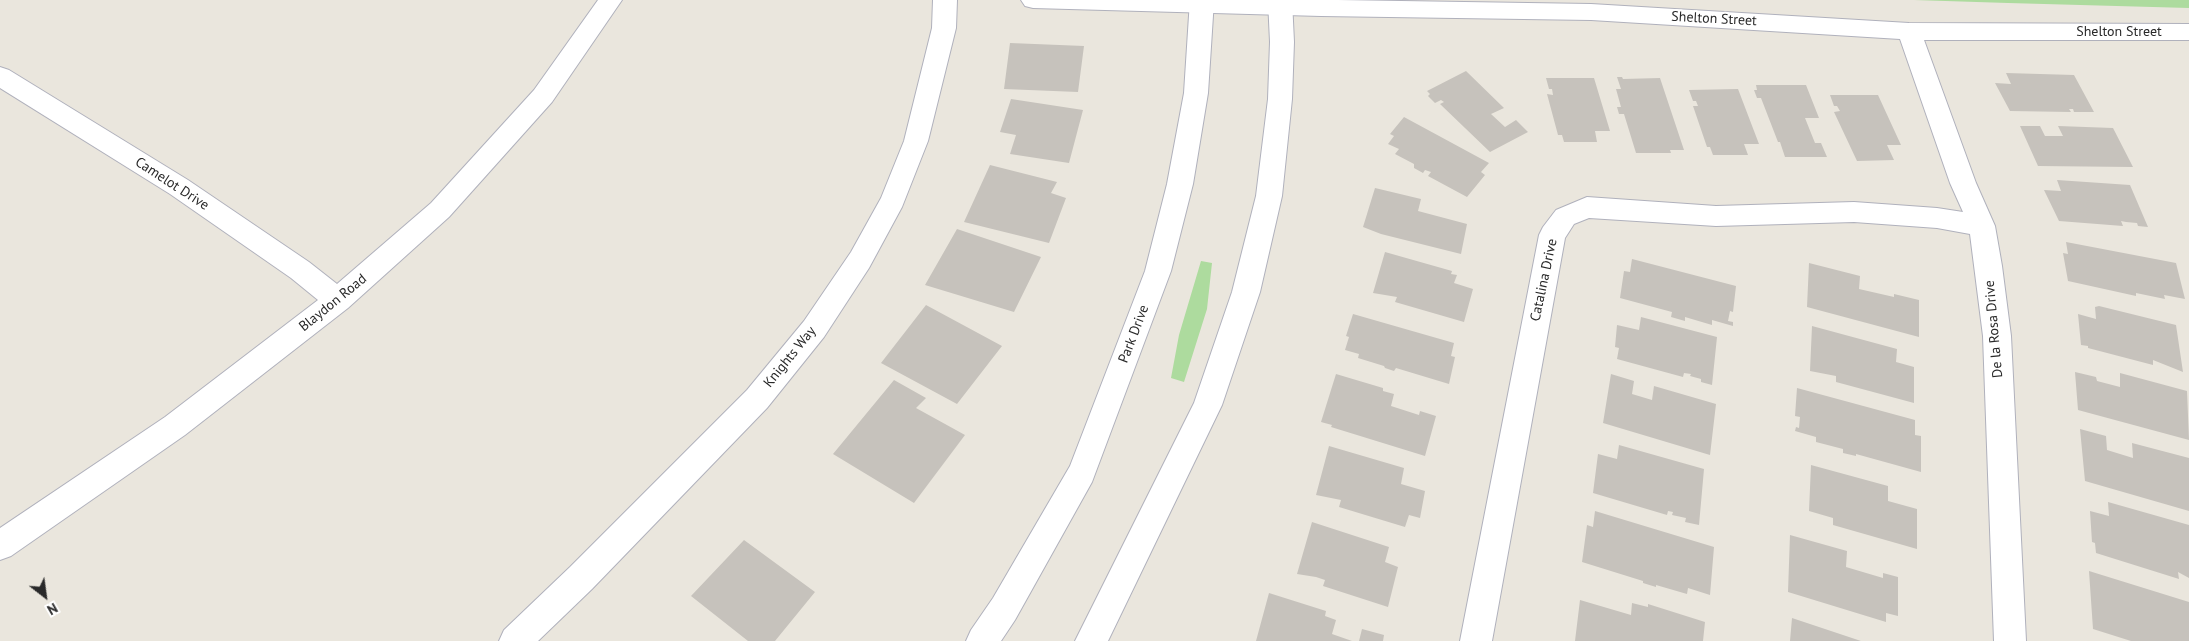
<!DOCTYPE html>
<html>
<head>
<meta charset="utf-8">
<style>
  body { margin:0 }
  #map { position:relative; width:2189px; height:641px; overflow:hidden; background:#eae6dd; font-family:"PT Sans",sans-serif }
  canvas { display:block }
  .north { position:absolute; left:20px; top:571px; width:50px; height:50px; -webkit-text-stroke:4px #fff; paint-order:stroke; rotate:150deg; font-size:14px; font-weight:700; line-height:20px; text-align:center; color:#292929 }
  .north::after { content:''; display:block; margin:auto; width:18px; height:22px; background:#292929; clip-path:polygon(50% 0,100% 100%,50% 72%,0 100%) }
</style>
</head>
<body>
<div id="map">
<canvas width="2189" height="641"></canvas>
<div class="north">N</div>
</div>
<script>
const g = document.querySelector('canvas').getContext('2d');
g.lineJoin = 'round';
function paint(path, color) { g.fillStyle = color; g.fill(path, 'evenodd'); }
const poly = rows => new Path2D(rows.map(r => 'M' + r).join(''));
function trace(path, color, width, dash) { g.strokeStyle = color; g.lineWidth = width; g.lineCap = dash ? 'butt' : 'round'; g.setLineDash(dash || []); g.stroke(path); }
function drawText(font, color, halo, rows, align = 'center') {
  g.font = font + ' "PT Sans",sans-serif'; g.lineWidth = 4; g.setLineDash([]); g.textBaseline = 'middle'; g.strokeStyle = halo; g.fillStyle = color; for (const [text, x, y, turn = 0] of rows) {
    g.save(); g.translate(x, y); g.rotate((+turn || 0) * Math.PI / 180); g.textAlign = isNaN(turn) ? turn : align; if (halo) g.strokeText(text, 0, 0); g.fillText(text, 0, 0); g.restore();
  }
}
paint(poly([
  [1914,0,2189,0,2189,8,2008,3],
  [1201,261,1212,263,1207,309,1184,382,1171,378,1179,335]
]), '#addb9e');
paint(poly([
  [1010,43,1084,46,1078,92,1004,89],
  [1466,71,1504,108,1491,114,1505,127,1516,120,1528,132,1490,152,1440,104,1444,102,1441,100,1435,103,1428,96,1430,94,1427,91],
  [2006,73,2074,75,2094,112,2074,112,2073,109,2069,109,2071,112,2010,111,1995,83,2011,84],
  [1617,77,1622,77,1623,79,1660,78,1684,150,1670,150,1671,153,1636,153,1624,114,1619,114,1617,107,1621,107,1616,89,1621,89],
  [1546,78,1594,78,1610,131,1595,131,1597,142,1564,142,1562,135,1558,135,1547,94,1553,95,1552,89,1549,89],
  [1756,85,1806,85,1819,118,1805,118,1815,143,1821,143,1827,157,1785,157,1780,142,1778,142,1761,98,1757,98,1754,90,1757,90],
  [1738,89,1759,144,1744,144,1748,155,1713,155,1710,147,1707,147,1693,106,1698,106,1696,101,1693,101,1689,90],
  [1830,95,1878,95,1901,145,1887,145,1894,160,1857,161,1834,112,1840,111,1837,106,1834,106],
  [1011,99,1083,110,1069,163,1010,154,1016,135,1000,132],
  [1404,117,1489,163,1481,172,1485,175,1467,197,1428,176,1431,172,1425,170,1423,173,1414,168,1414,164,1395,154,1399,149,1388,144,1394,136,1390,134],
  [2020,126,2040,126,2045,136,2063,136,2058,126,2113,128,2133,167,2038,166],
  [990,165,1057,182,1051,193,1066,198,1049,243,964,222],
  [2057,180,2130,185,2148,227,2138,226,2137,223,2126,222,2121,221,2123,226,2059,221,2044,190,2061,191],
  [1375,188,1421,199,1418,211,1467,224,1461,254,1381,234,1363,227],
  [957,229,1041,257,1014,312,925,285],
  [2066,242,2176,263,2185,299,2164,295,2165,299,2136,293,2136,296,2068,281,2063,253,2068,254],
  [1385,252,1452,271,1451,274,1457,275,1454,283,1473,289,1464,322,1395,302,1397,297,1373,293],
  [1632,259,1736,286,1733,312,1730,311,1728,321,1733,322,1733,326,1712,320,1712,325,1685,317,1685,321,1671,317,1672,312,1620,298,1624,271,1630,272],
  [1809,263,1860,276,1859,289,1894,297,1894,294,1919,300,1919,337,1807,307],
  [926,305,1002,346,957,404,881,363],
  [2099,306,2176,325,2183,372,2153,360,2153,365,2088,348,2088,346,2081,345,2078,314,2096,319,2095,307],
  [1353,314,1454,343,1451,356,1455,357,1449,384,1396,368,1394,371,1385,368,1384,366,1358,358,1359,354,1345,350,1349,337,1346,336],
  [1641,317,1717,337,1712,385,1701,382,1701,379,1690,376,1691,374,1684,373,1683,377,1617,359,1619,348,1615,347,1617,325,1639,330],
  [1812,326,1897,349,1896,362,1914,367,1914,403,1836,382,1836,376,1810,371],
  [2075,372,2096,377,2097,381,2120,387,2120,373,2187,391,2189,440,2078,410],
  [1336,374,1383,388,1383,391,1394,394,1391,406,1419,415,1420,411,1436,416,1425,456,1331,427,1332,425,1321,422],
  [1611,374,1634,381,1632,394,1652,400,1654,386,1716,404,1710,455,1603,423],
  [894,380,926,398,916,408,965,435,914,503,833,454],
  [1797,388,1915,420,1915,435,1921,436,1921,472,1856,454,1856,456,1843,453,1843,449,1816,442,1816,437,1795,431,1796,427,1799,428,1800,417,1795,416],
  [2080,429,2106,436,2107,450,2133,458,2132,443,2189,458,2189,511,2085,481],
  [1619,445,1704,469,1699,525,1685,522,1686,518,1672,515,1673,512,1668,511,1667,515,1593,493,1598,454,1617,459],
  [1329,446,1404,468,1401,484,1425,491,1420,518,1409,515,1405,527,1339,507,1341,500,1316,495],
  [1811,465,1888,486,1888,501,1917,509,1917,549,1833,525,1833,518,1809,511],
  [2108,502,2189,525,2189,578,2178,572,2179,579,2096,553,2095,543,2092,542,2090,511,2109,516],
  [1595,511,1714,547,1710,595,1688,588,1687,594,1656,585,1656,587,1643,583,1643,581,1582,562,1587,525,1593,527],
  [1312,522,1389,547,1385,562,1398,567,1388,607,1323,586,1325,580,1316,577,1297,574],
  [1790,535,1847,551,1846,567,1883,578,1883,573,1898,577,1898,616,1886,613,1886,622,1788,592],
  [744,540,815,592,775,641,748,641,691,596],
  [2089,571,2189,602,2189,641,2131,641,2093,629],
  [1269,593,1326,611,1325,616,1336,620,1332,634,1352,641,1256,641],
  [1580,600,1631,615,1632,603,1648,607,1648,604,1705,622,1703,641,1575,641],
  [1792,618,1861,641,1790,641],
  [1362,629,1384,635,1383,641,1359,641]
]), '#c6c2bc');
const minor = poly([
  [598,0,622,0,552,102,449,217,348,308,185,435,11,556,0,560,0,528,165,417,318,300,291,278,170,194,0,88,0,67,9,70,188,180,309,262,337,284,431,203,534,90,598,0],
  [933,0,957,0,956,28,928,141,902,207,869,268,824,337,767,408,592,589,538,641,499,641,504,630,570,567,747,390,804,321,851,252,881,198,904,141,932,28,933,0],
  [1021,0,1338,0,1591,4,1909,23,2189,24,2189,40,1924,40,1976,183,1995,226,2002,266,2011,336,2026,641,1994,641,1983,336,1970,234,1937,228,1854,222,1716,226,1589,218,1574,224,1565,238,1492,641,1460,641,1539,235,1543,227,1556,210,1587,197,1716,206,1854,202,1937,208,1963,212,1950,183,1900,39,1591,20,1321,16,1033,8,1025,6,1021,0]
]);
const tertiary = poly([
  [1190,0,1214,0,1208,93,1193,184,1171,271,1092,482,1015,620,1001,641,966,641,971,630,993,598,1070,466,1145,271,1167,184,1184,93,1190,0],
  [1268,0,1292,0,1294,42,1292,99,1282,196,1260,292,1222,405,1108,641,1075,641,1194,403,1232,292,1256,196,1268,99,1270,42,1268,0]
]);
trace(minor, '#b0b1bc', 2);
trace(tertiary, '#b0b1bc', 2);
paint(minor, '#fff');
paint(tertiary, '#fff');
drawText('14px', '#292929', '#fff', [
  ["Shelton Street",1714,19,3],
  ["Shelton Street",2119,32],
  ["Camelot Drive",172,184,33],
  ["Catalina Drive",1544,280,-78],
  ["Blaydon Road",333,303,-39],
  ["De la Rosa Drive",1994,329,-95],
  ["Park Drive",1134,334,-69],
  ["Knights Way",790,357,-51]
]);
</script>
</body>
</html>
